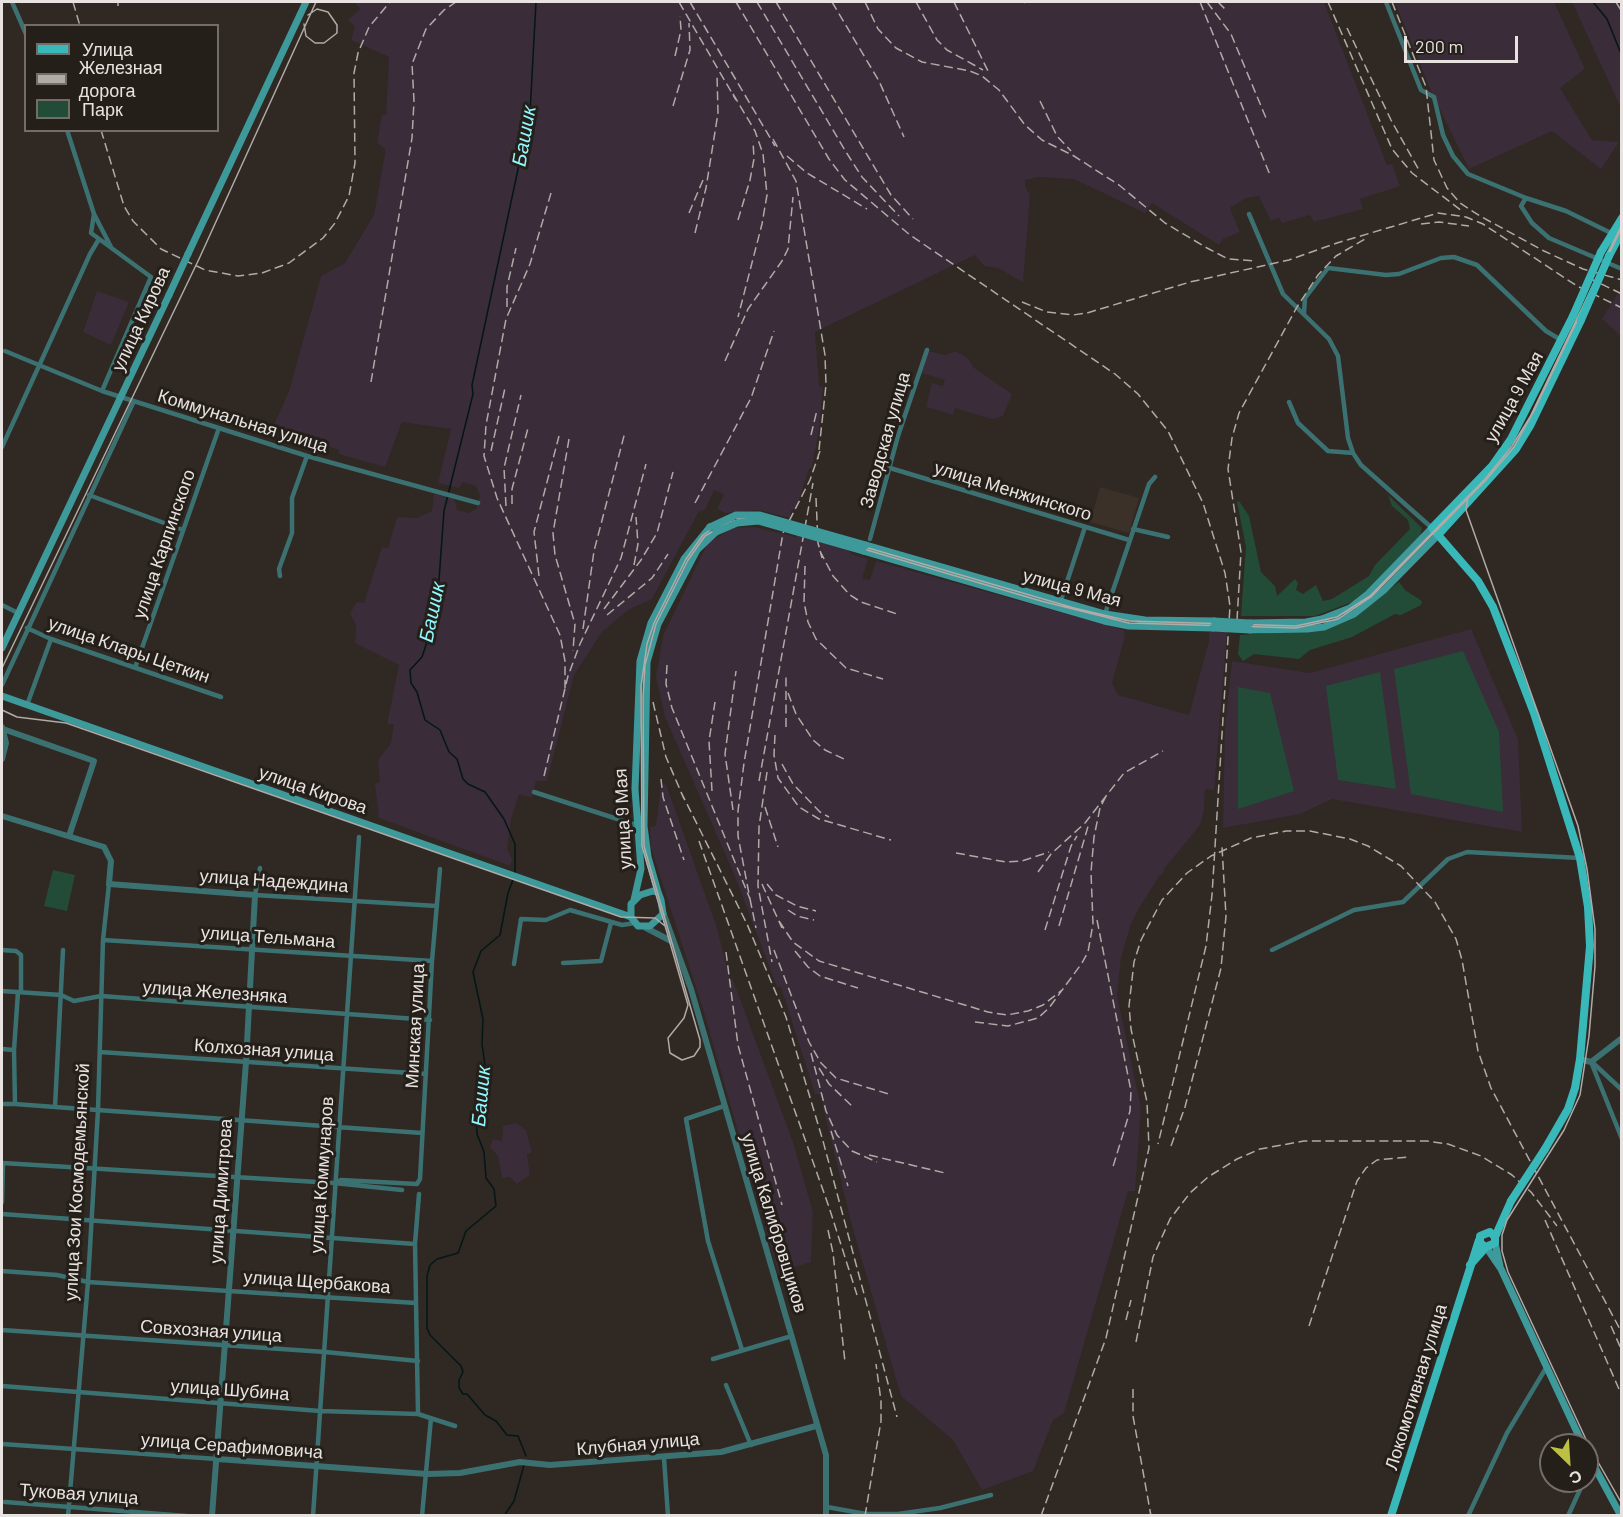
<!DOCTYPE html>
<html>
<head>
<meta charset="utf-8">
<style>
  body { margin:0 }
  #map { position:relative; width:1623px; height:1517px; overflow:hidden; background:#2f2823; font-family:Barlow,sans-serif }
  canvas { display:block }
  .frame { position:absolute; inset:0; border:3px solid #e8e3e0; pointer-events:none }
  .legend { position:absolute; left:24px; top:24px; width:195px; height:108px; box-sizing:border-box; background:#251f1a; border:2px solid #736d69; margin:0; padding:8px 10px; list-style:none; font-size:18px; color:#e8e3e0 }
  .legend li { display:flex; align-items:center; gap:12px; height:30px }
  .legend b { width:30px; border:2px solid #736d69 }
  .north { position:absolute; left:1539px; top:1433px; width:60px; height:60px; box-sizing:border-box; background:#251f1a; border:2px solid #736d69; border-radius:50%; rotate:155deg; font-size:16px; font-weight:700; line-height:24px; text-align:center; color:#e8e3e0 }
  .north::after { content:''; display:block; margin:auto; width:21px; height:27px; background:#bcbf43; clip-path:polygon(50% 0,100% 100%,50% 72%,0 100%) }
  .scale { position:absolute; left:1404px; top:36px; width:114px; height:27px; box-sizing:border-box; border:3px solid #e8e3e0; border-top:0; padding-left:8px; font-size:18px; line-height:21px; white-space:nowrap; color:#e8e3e0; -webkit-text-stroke:4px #251f1a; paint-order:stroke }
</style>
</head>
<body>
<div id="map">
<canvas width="1623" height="1517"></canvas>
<div class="frame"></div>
<ul class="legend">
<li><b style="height:8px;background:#39b8ba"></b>Улица</li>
<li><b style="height:8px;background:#b0aba7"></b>Железная дорога</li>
<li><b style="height:16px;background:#234c38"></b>Парк</li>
</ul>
<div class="north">С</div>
<div class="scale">200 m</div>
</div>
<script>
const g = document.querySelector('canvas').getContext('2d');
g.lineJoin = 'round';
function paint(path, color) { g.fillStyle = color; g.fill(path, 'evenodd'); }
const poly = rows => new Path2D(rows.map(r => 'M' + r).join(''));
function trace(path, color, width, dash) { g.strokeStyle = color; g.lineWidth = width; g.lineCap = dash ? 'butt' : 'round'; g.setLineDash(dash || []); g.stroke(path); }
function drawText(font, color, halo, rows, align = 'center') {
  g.font = font + ' Barlow,sans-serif'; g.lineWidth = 6; g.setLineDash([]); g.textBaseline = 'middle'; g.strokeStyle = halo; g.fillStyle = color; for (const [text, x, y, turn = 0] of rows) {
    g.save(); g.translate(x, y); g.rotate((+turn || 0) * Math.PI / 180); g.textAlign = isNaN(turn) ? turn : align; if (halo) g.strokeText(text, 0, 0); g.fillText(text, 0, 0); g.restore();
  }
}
paint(poly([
  [1100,487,1139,498,1129,533,1090,522]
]), '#3c3128');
paint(poly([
  [354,2,1324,2,1387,165,1392,164,1400,186,1360,199,1363,209,1314,222,1310,215,1282,223,1279,218,1271,221,1259,196,1246,198,1230,208,1240,232,1223,239,1219,245,1152,203,1145,213,1074,179,1039,177,1025,180,1025,186,1030,195,1023,282,998,268,984,266,975,255,815,332,819,386,823,387,819,429,812,467,809,469,796,509,791,511,790,518,759,510,725,513,717,509,724,494,714,490,705,510,699,511,652,599,628,610,602,632,574,675,547,781,536,781,532,798,519,794,511,819,507,849,512,859,510,866,379,818,375,784,380,782,378,760,391,743,394,724,387,724,399,665,355,643,356,625,350,613,357,602,364,603,382,547,388,548,397,517,417,518,432,511,434,494,454,498,457,510,469,513,477,508,480,496,476,486,463,482,459,488,438,483,451,429,402,422,385,467,339,454,339,450,273,427,289,391,321,276,345,263,374,215,385,153,385,149,377,143,382,115,386,115,389,57,351,40,355,27,348,20,360,9],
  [1395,2,1554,2,1585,69,1560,88,1592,140,1619,142,1601,169,1552,131,1469,169,1431,91],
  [1572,2,1621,2,1621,108],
  [1621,288,1622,336,1621,336,1602,319],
  [97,291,129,302,111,345,83,332],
  [928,351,946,355,955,351,969,359,973,367,1012,394,1003,416,992,419,955,408,953,415,926,407,932,383,943,386,945,380,921,373],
  [799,524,846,547,851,554,868,559,862,579,870,580,876,561,1124,630,1125,636,1112,683,1118,695,1189,715,1209,641,1209,632,1227,631,1214,790,1205,789,1204,810,1200,825,1164,869,1163,874,1160,875,1139,908,1131,924,1121,958,1117,995,1141,1108,1135,1191,1128,1191,1064,1413,1053,1420,1033,1471,982,1490,953,1440,901,1396,851,1222,820,1094,815,1094,781,987,777,987,734,874,665,717,656,677,663,636,707,544,731,528,754,527,796,537],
  [1471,629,1518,739,1522,832,1332,799,1300,814,1223,828,1225,727,1232,661,1310,673],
  [666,784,717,928,730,980,733,980,793,1142,813,1212,811,1262,778,1272,703,1009,651,848,650,827,656,826,661,785],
  [516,1123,526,1130,531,1149,531,1153,527,1154,530,1175,517,1184,510,1177,502,1178,498,1156,490,1147,493,1139,502,1141,503,1126]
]), '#3a2c38');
paint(poly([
  [1388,495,1422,528,1420,536,1368,591,1355,601,1315,616,1241,616,1246,547,1237,502,1239,501,1249,516,1261,572,1275,586,1277,596,1295,579,1298,583,1296,590,1303,594,1316,585,1323,601,1332,599,1369,576,1375,565,1410,529,1408,520,1392,506],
  [1399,582,1405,590,1422,601,1421,605,1401,615,1395,614,1352,637,1310,650,1299,659,1254,654,1243,661,1238,654,1240,635,1324,630,1355,617],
  [1463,651,1499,732,1503,812,1411,794,1394,669],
  [1380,672,1396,789,1338,780,1326,686],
  [1238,687,1270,693,1294,791,1238,809],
  [53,870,75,875,67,911,44,906]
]), '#234c38');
trace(poly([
  [1593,2,1607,19,1622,56],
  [515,873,515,844,504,819,485,792,468,784,463,779,457,759,449,752,440,730,425,720,417,692,411,683,410,670,422,657,428,639,439,580,444,511,473,394,472,385,530,113,536,2],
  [514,877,508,893,500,935,481,951,473,972,483,1019,482,1044,485,1065,483,1093,476,1118,477,1134,484,1152,486,1178,494,1189,496,1206,466,1231,458,1253,437,1259,430,1265,427,1276,427,1328,430,1335,461,1366,463,1372,459,1380,459,1388,463,1394,467,1394,485,1415,496,1421,507,1435,518,1436,526,1456],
  [504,1516,514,1501,524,1465]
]), '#031718', 1.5);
trace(poly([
  [12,2,26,34],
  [1386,2,1421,90,1434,97,1443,135,1453,156,1468,174,1526,198],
  [67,130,94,214,91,233,151,277,102,391],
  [94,214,111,247],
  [1249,214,1283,294,1329,339,1338,356,1348,438,1353,453,1361,465,1432,528],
  [1611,233,1566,211,1526,198,1521,206,1532,223,1549,238,1622,269],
  [1304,313,1305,298,1328,268,1386,275,1399,274,1441,258,1454,257,1477,265,1546,331,1561,340],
  [5,351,102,391,307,456,478,503],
  [1289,402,1298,423,1328,451,1353,453],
  [2,447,90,254,99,239],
  [890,468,1129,540],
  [89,495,183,530],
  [1133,529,1168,537],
  [870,539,898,436,927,350],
  [280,576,279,569,292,533,292,498,307,456],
  [1060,603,1085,527],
  [2,605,18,613],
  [1105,614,1149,484,1155,477],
  [27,628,51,639,221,697],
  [135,668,219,428],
  [2,685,134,401],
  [27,705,51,639],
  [534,792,639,826],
  [260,868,255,895,437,906],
  [103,940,432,961],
  [2,950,16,951,21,955,21,992],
  [1272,950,1354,910,1403,902,1448,859,1467,852,1580,858],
  [563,963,601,961,611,923],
  [514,964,521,919,546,920,570,910,622,925,635,923],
  [2,991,61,995,74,1001,101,996,430,1020],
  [18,992,14,1050,15,1104,55,1107,63,950],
  [2,1049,14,1050],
  [100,1052,426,1074],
  [1591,1062,1622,1139],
  [1593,1063,1622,1090],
  [2,1104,15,1104],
  [724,1106,686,1119,708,1241,742,1350],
  [55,1107,422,1133],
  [2,1163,334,1183,341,1180,417,1184,420,1179,432,961,440,869],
  [334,1183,402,1190],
  [2,1202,3,1163],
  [2,1214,415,1244],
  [2,1271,57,1275,88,1282,416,1303],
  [2,1330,325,1352,418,1361],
  [713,1359,792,1336],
  [726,1385,751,1445],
  [2,1386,320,1411,418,1414,455,1426],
  [418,1414,415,1244,419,1194],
  [2,1444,217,1459],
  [664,1458,668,1516],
  [1587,1476,1592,1464],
  [5,1502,187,1516],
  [827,1507,866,1514,898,1514,940,1508,991,1495],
  [68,1516,88,1282,98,1110,103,940,109,884],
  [313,1516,359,837],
  [422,1516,431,1418],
  [1468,1516,1507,1433,1546,1368],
  [1568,1516,1584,1481]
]), '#3c7172', 4.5);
trace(poly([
  [3,729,94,761,69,836],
  [2,759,6,743,2,727],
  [2,816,104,847,111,861,109,884,255,895,246,1062,212,1516],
  [663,912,691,989,826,1455,826,1516],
  [646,928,673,942],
  [1580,1059,1591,1062,1622,1038],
  [217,1459,427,1474,460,1473,520,1462,550,1465,721,1452,816,1426]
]), '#3c7172', 6);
trace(poly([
  [188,254,306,2],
  [866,545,1105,614,1145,620,1214,621],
  [863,551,1104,621,1129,626,1213,628],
  [1250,623,1306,622,1322,619,1350,608,1368,594,1432,528],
  [1250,630,1307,629,1324,627,1354,614,1384,590,1438,535],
  [2,648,169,295],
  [2,696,631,917],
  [653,891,658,892,661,900,663,914,650,926,638,926,631,917,631,904,640,895,653,891],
  [658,892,648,857,644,826,647,662,658,624,697,550,716,532],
  [634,900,641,869,635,789,640,661,651,623,684,559,710,527],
  [1495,1243,1500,1266],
  [1486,1247,1501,1269,1583,1445],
  [1587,1453,1621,1516]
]), '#3d999a', 7);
trace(poly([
  [1601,252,1622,218],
  [1609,256,1622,231],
  [1438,535,1516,449,1530,426,1581,320],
  [1545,1149,1568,1109,1575,1088,1580,1059,1590,946,1588,907,1580,858,1534,713,1493,607,1478,581,1432,528,1492,466,1511,439,1573,316],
  [1495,1237,1511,1201],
  [1470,1265,1486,1247,1495,1243,1495,1237,1490,1232,1480,1236,1480,1243,1486,1247],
  [1391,1516,1479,1240]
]), '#39b8ba', 8);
trace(poly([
  [304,24,306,36,315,43,324,43,337,33,337,25,328,12,317,9,308,15],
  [1622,224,1530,417,1512,446,1485,479,1370,596,1337,617,1296,626,1129,621,1074,608,769,519,736,518,720,523,703,535,686,559,654,623,647,644,641,686,642,846,688,1005,684,1018,668,1038,670,1053,682,1060,694,1056,700,1047,700,1040,644,846,643,697,645,665,656,624,688,560,705,536,729,522,747,518,768,521,1041,601,1129,623,1296,628,1338,619,1371,597,1486,480,1514,447,1534,411,1622,227],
  [1468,497,1466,510,1578,826,1587,869,1595,929,1595,966,1589,1036,1580,1095,1564,1130,1507,1220,1502,1235,1502,1251,1508,1272,1590,1448,1622,1504],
  [2,668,199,259,316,2],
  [2,710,17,717,66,723,621,917,655,918,665,926]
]), '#b0aba7', 1.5);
trace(poly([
  [73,2,80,26],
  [118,2,118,6],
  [679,2,736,100],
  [690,2,775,146],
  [736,2,829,159,845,180,910,235,1115,374,1138,394,1168,431,1203,503,1225,573,1230,606,1212,895,1206,946,1158,1144],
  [757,2,846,152,862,177,899,216],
  [776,2,891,195,913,219],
  [832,2,879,81,904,137],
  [865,2,878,29,896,48,922,62,970,71,982,76,999,90,1025,125,1042,140,1074,156,1119,185,1165,223,1207,248,1228,259,1255,261],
  [916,2,937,40,947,50,983,70],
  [954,2,988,71],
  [1024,2,1025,3],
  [1200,2,1270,175],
  [1207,2,1231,34,1266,118],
  [1218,2,1227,11],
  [1328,2,1392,149,1412,173,1462,211],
  [1392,2,1426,87,1434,160,1447,188,1460,203,1480,216,1544,251,1583,269,1622,280],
  [1616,2,1622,12],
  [1347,28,1391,120,1420,172],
  [675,56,681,30,680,16],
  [733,94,755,131,763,154,767,195,762,224,738,317],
  [1040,101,1057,136,1071,151],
  [673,106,690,50,689,23],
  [101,130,124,206,133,221,161,249,205,270,238,276,262,273,289,263,323,238,335,223,349,196,355,163,354,73,358,53,369,27,390,2],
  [773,139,796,181,825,355,826,385,818,459],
  [787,156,807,173,867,209],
  [551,193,530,264,506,319,486,425,484,456,497,498,560,635,565,661,565,688],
  [689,213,703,180],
  [738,220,750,180,754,159,753,141],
  [1421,224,1439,222,1469,226],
  [695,233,706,188,718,113,717,74],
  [1589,278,1622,294],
  [1022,302,1047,312,1073,315,1087,313,1190,282,1289,260,1337,243,1438,213,1466,217,1483,224,1577,286,1622,308],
  [507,307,507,287,516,248],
  [725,361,748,309,782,261,788,249,793,197],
  [371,382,412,138,414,101,412,64,426,29,444,10,456,2],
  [811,435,817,410],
  [569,439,553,533,555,555,575,624,573,651],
  [491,451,505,388],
  [816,498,818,543,822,558],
  [695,503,751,398,774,331],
  [512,504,512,489,528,428],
  [506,506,504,468,521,395],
  [820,551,833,576,850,595,861,602,897,614],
  [634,565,638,544,636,517],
  [805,566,804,602,808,622,816,639,846,668,883,679],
  [539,576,534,532,559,436],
  [604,609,641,560,657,533,673,472],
  [607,615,652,578,668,554],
  [1237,620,1241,552,1228,469,1232,438,1239,413,1297,307,1318,275,1336,256,1365,239],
  [583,629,594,551,625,432],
  [667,665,666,684,672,708,750,899,738,836,738,811,744,763,783,533,810,480,820,451],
  [788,693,796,714,813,740,825,750,844,759],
  [653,702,666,757,684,799],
  [786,727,786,673],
  [775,735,774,755,778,778,799,807,819,819,891,840],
  [782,764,793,784,820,812,829,817],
  [767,772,759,827,758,886,772,962],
  [544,776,568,676,580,644,621,558,646,464],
  [661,779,663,797,684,860],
  [759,781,813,483],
  [712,791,709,741,715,702],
  [681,792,747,924,786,1017,823,1141,897,1417],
  [765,807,778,847],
  [733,810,725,754,736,671],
  [699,841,829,1207,857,1295],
  [956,853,1006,862,1022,861,1049,852],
  [1038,872,1051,854,1085,823,1124,773,1163,751],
  [762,884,782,928],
  [767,884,776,895,797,906,816,911],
  [750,899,756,928],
  [788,910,797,916,814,920],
  [1097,920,1131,1091,1130,1111,1112,1170],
  [779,921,793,942,819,961,988,1012,1007,1015,1028,1011,1043,1005,1062,990],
  [1059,926,1089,823],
  [1045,930,1071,846,1077,836],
  [774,950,809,1042,821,1063,836,1078,892,1095],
  [795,951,808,967,820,976,858,988],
  [726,952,738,1045,782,1205],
  [975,1022,1008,1026,1038,1018,1049,1008,1082,963,1088,952,1093,924,1091,872,1094,837,1100,808,1108,792],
  [811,1053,826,1111,837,1135,852,1151,877,1162],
  [819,1068,829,1084,852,1106],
  [831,1131,848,1186],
  [1171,1146,1185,1107,1221,968,1226,916,1222,847],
  [869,1155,945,1173],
  [1545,1220,1622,1396],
  [828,1230,833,1253,845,1362],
  [1126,1320,1131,1300],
  [1309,1326,1357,1181,1366,1168,1377,1160,1409,1157],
  [1611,1326,1622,1351],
  [1136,1342,1153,1257,1170,1219,1190,1193,1208,1177,1237,1159,1260,1149,1304,1141,1427,1141,1448,1144,1481,1156,1512,1175,1531,1192,1557,1226],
  [1133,1389,1133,1416,1151,1516],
  [865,1516,881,1421,881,1401,876,1364],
  [1041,1516,1106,1338,1149,1148,1147,1102,1131,1029,1129,1006,1134,962,1141,940,1162,900,1187,873,1211,856,1251,838,1286,831,1310,831,1350,839,1368,846,1401,866,1435,902,1456,939,1462,960,1478,1051,1491,1088,1622,1333]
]), '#b0aba7', 1.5, [9, 4.5]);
trace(poly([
  [169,295,188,254],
  [710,527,736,515,760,515,866,545],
  [716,532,737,523,758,521,863,551],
  [1214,621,1250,623],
  [1213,628,1250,630]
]), '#3d999a', 7);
trace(poly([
  [1573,316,1601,252],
  [1581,320,1609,256],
  [1511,1201,1545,1149]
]), '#39b8ba', 8);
drawText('18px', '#e8e3e0', '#251f1a', [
  ["улица Кирова",141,319,-65],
  ["улица 9 Мая",1514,397,-61],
  ["Коммунальная улица",243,421,17],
  ["Заводская улица",885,440,-74],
  ["улица Менжинского",1013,491,17],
  ["улица Карпинского",164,544,-71],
  ["улица 9 Мая",1072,588,15],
  ["улица Клары Цеткин",129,650,19],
  ["улица Кирова",313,790,19],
  ["улица 9 Мая",623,819,-93],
  ["улица Надеждина",274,881,4],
  ["улица Тельмана",268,937,4],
  ["улица Железняка",215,992,4],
  ["Минская улица",415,1026,-87],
  ["Колхозная улица",264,1050,4],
  ["улица Коммунаров",322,1175,-86],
  ["улица Зои Космодемьянской",77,1182,-87],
  ["улица Димитрова",221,1191,-86],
  ["улица Калибровщиков",774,1223,73],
  ["улица Щербакова",317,1282,4],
  ["Совхозная улица",211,1331,4],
  ["Локомотивная улица",1416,1387,-73],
  ["улица Шубина",230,1390,4],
  ["Клубная улица",638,1444,-5],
  ["улица Серафимовича",232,1446,4],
  ["Туковая улица",79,1494,4]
]);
drawText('italic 20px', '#90f7fe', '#251f1a', [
  ["Башик",524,136,-80],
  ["Башик",432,612,-78],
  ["Башик",481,1096,-85]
]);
</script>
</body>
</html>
